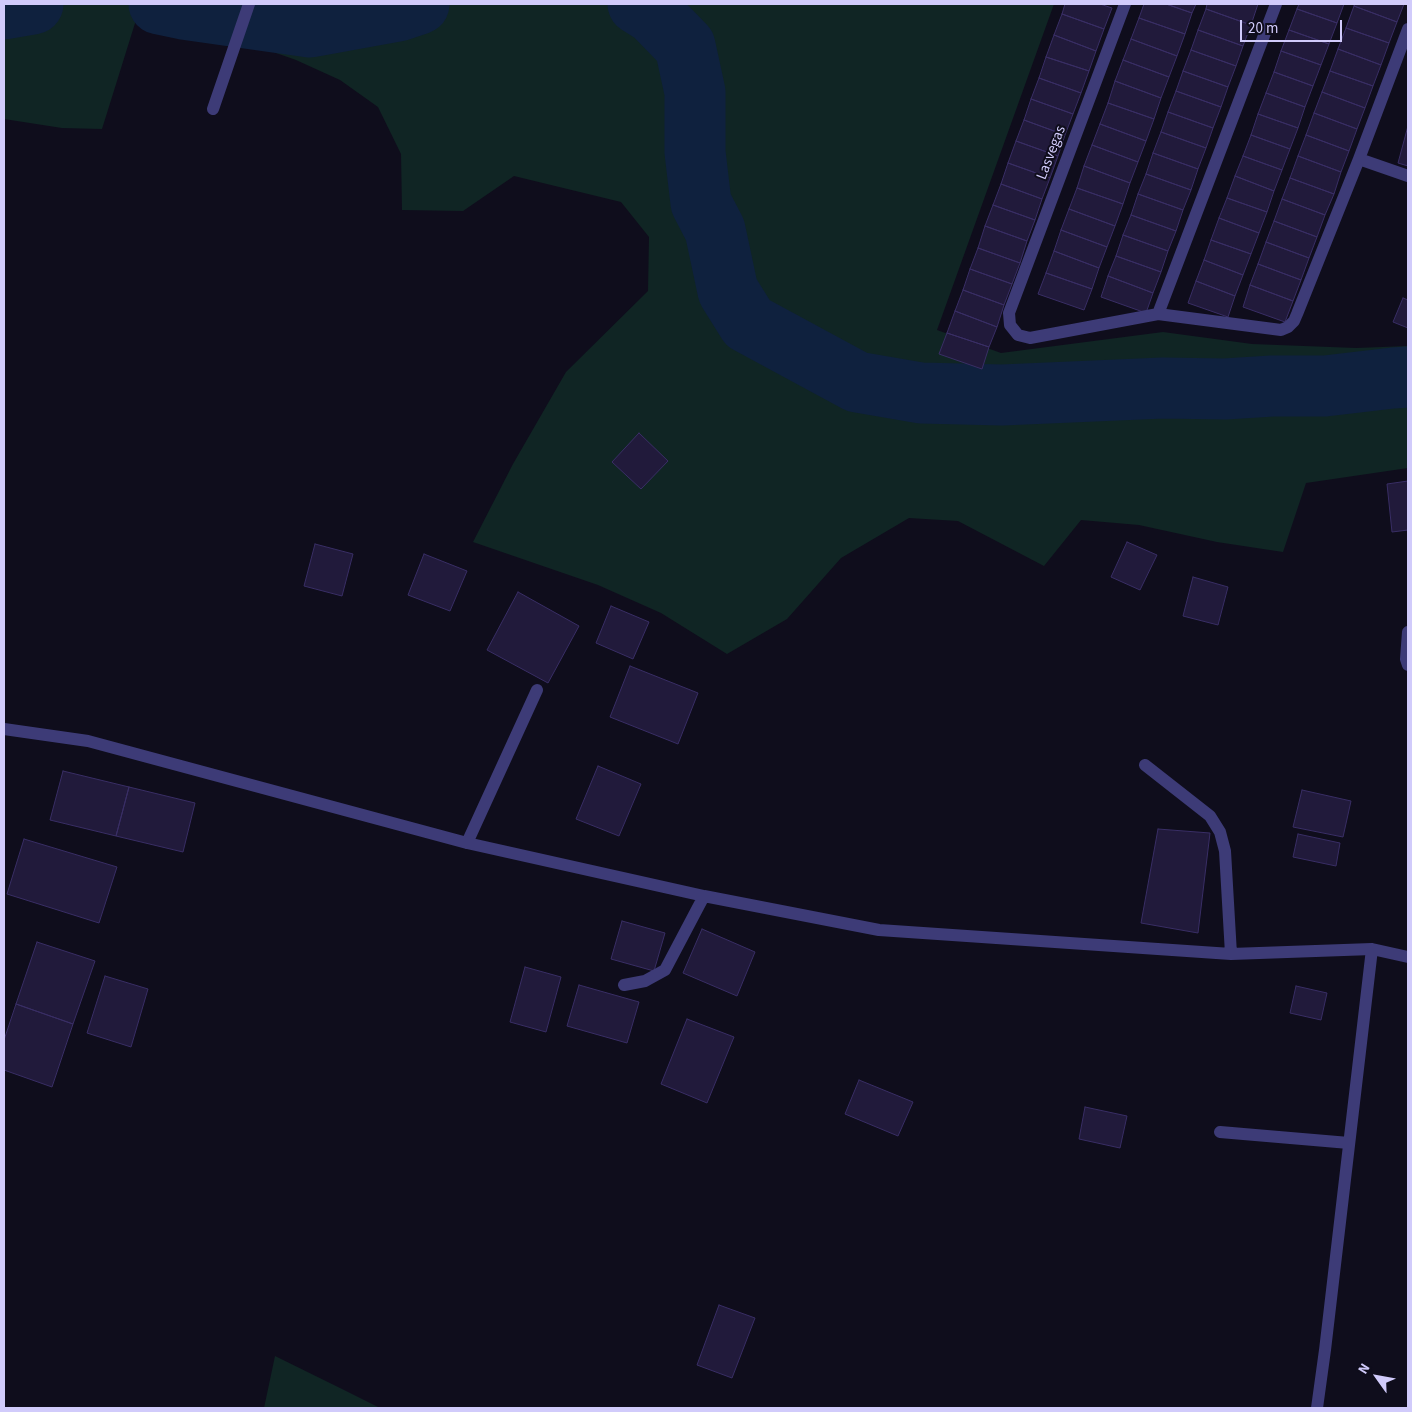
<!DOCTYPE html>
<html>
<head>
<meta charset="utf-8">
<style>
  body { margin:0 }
  #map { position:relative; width:1412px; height:1412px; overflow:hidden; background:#0f0d1c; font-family:"Source Sans 3",sans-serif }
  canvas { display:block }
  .frame { position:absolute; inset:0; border:5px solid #d1cbfb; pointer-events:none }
  .north { position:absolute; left:1352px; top:1352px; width:50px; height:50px; -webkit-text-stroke:4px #0f0d1c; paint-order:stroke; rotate:302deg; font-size:14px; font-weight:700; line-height:20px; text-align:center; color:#d1cbfb }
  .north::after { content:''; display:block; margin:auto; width:18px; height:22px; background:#d1cbfb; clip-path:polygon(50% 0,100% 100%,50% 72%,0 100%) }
  .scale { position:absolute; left:1240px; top:20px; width:102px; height:22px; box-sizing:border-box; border:2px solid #d1cbfb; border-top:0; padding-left:6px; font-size:15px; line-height:18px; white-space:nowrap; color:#d1cbfb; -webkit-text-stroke:4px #0f0d1c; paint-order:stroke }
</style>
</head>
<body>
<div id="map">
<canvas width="1412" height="1412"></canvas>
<div class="frame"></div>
<div class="north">N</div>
<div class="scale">20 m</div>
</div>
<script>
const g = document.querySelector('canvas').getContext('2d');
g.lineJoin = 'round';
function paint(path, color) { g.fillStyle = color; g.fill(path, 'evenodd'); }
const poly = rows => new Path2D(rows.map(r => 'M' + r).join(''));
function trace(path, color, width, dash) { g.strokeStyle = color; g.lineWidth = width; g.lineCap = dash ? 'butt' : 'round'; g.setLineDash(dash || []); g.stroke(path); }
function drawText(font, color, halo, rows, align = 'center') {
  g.font = font + ' "Source Sans 3",sans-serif'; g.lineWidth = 4; g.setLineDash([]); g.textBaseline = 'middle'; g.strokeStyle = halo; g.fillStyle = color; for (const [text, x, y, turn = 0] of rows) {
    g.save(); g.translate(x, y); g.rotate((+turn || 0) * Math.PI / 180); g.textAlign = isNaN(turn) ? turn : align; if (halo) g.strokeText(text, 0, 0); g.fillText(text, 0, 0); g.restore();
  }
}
paint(poly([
  [4,4,141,4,102,129,62,128,4,119],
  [274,4,1054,4,937,330,1001,353,1163,332,1252,344,1356,348,1408,346,1408,468,1306,483,1283,552,1217,542,1139,525,1081,520,1044,566,958,521,909,518,841,558,787,619,727,654,661,613,598,585,473,542,513,464,566,372,648,291,649,237,621,202,514,176,463,211,402,210,401,154,378,107,340,80,296,60,259,47],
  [275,1356,340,1388,380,1408,264,1408]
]), '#102524');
trace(poly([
  [159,4,183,9,310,27,398,11,419,4],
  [638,4,654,14,685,46,695,92,695,152,701,203,715,230,728,291,748,323,857,382,921,393,1002,395,1163,388,1225,389,1272,386,1325,386,1393,378,1408,377],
  [4,9,33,4]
]), '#0f213e', 61);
const building = poly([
  [1065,4,1100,4,1112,8,1104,29,1062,14,1065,4],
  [1144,4,1166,4,1192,13,1185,34,1139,18,1144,4],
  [1166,4,1196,4,1192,13,1166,4],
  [1207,4,1258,4,1251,25,1206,9,1207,4],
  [1299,4,1344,4,1337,23,1297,9,1299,4],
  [1355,4,1404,4,1397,22,1354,6,1355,4],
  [1354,6,1397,22,1389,43,1346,28,1354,6],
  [1206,9,1251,25,1243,46,1198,30,1206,9],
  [1297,9,1337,23,1329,44,1289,30,1297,9],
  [1062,14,1104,29,1096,51,1054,35,1062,14],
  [1139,18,1185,34,1177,56,1131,39,1139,18],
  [1346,28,1389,43,1381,65,1338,49,1346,28],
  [1198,30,1243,46,1236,66,1191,50,1198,30],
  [1289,30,1329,44,1321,65,1281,51,1289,30],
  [1054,35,1096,51,1089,71,1046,57,1054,35],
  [1131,39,1177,56,1169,77,1123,60,1131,39],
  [1338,49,1381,65,1373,86,1330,71,1338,49],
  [1191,50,1236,66,1228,87,1183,71,1191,50],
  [1281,51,1321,65,1313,86,1274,72,1281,51],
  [1046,57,1089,71,1081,93,1039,78,1046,57],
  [1123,60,1169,77,1161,98,1115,81,1123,60],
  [1183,71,1228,87,1221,107,1176,91,1183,71],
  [1330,71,1373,86,1365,108,1322,92,1330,71],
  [1274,72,1313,86,1305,107,1266,93,1274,72],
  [1039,78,1081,93,1073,114,1031,99,1039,78],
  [1115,81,1161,98,1154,119,1108,103,1115,81],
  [1176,91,1221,107,1213,128,1168,112,1176,91],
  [1322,92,1365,108,1357,129,1314,113,1322,92],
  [1266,93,1305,107,1298,128,1258,114,1266,93],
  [1031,99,1073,114,1065,135,1024,120,1031,99],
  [1108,103,1154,119,1146,141,1100,124,1108,103],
  [1168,112,1213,128,1206,148,1161,132,1168,112],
  [1314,113,1357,129,1349,151,1306,135,1314,113],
  [1258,114,1298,128,1290,149,1251,135,1258,114],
  [1024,120,1065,135,1058,156,1016,141,1024,120],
  [1100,124,1146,141,1138,162,1092,145,1100,124],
  [1408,126,1408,166,1398,163,1408,126],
  [1161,132,1206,148,1198,169,1153,153,1161,132],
  [1251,135,1290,149,1282,170,1243,156,1251,135],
  [1306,135,1349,151,1341,172,1298,156,1306,135],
  [1016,141,1058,156,1050,178,1008,163,1016,141],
  [1092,145,1138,162,1130,183,1084,166,1092,145],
  [1153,153,1198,169,1191,190,1146,174,1153,153],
  [1243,156,1282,170,1274,191,1235,176,1243,156],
  [1298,156,1341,172,1334,194,1290,178,1298,156],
  [1008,163,1050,178,1042,199,1001,184,1008,163],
  [1084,166,1130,183,1123,204,1077,188,1084,166],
  [1146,174,1191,190,1183,210,1138,194,1146,174],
  [1235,176,1274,191,1267,212,1227,198,1235,176],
  [1290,178,1334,194,1325,215,1282,199,1290,178],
  [1001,184,1042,199,1035,220,993,205,1001,184],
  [1077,188,1123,204,1115,226,1069,209,1077,188],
  [1138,194,1183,210,1176,231,1131,215,1138,194],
  [1227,198,1267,212,1259,233,1219,218,1227,198],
  [1282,199,1325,215,1317,237,1274,221,1282,199],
  [993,205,1035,220,1027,241,985,226,993,205],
  [1069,209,1115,226,1107,247,1061,230,1069,209],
  [1131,215,1176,231,1168,251,1123,235,1131,215],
  [1219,218,1259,233,1251,254,1211,240,1219,218],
  [1274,221,1317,237,1309,258,1266,242,1274,221],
  [985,226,1027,241,1020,263,978,248,985,226],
  [1061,230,1107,247,1099,268,1054,251,1061,230],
  [1123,235,1168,251,1161,272,1116,256,1123,235],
  [1211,240,1251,254,1243,275,1204,260,1211,240],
  [1266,242,1309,258,1301,280,1258,264,1266,242],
  [978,248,1020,263,1012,284,970,269,978,248],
  [1054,251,1099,268,1092,289,1046,273,1054,251],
  [1116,256,1161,272,1153,293,1108,276,1116,256],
  [1204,260,1243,275,1235,296,1196,281,1204,260],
  [1258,264,1301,280,1293,301,1250,285,1258,264],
  [970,269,1012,284,1004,305,963,290,970,269],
  [1046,273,1092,289,1084,310,1038,294,1046,273],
  [1108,276,1153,293,1146,313,1101,297,1108,276],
  [1196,281,1235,296,1228,317,1188,303,1196,281],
  [1250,285,1293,301,1285,322,1243,307,1250,285],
  [963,290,1004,305,997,327,955,311,963,290],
  [1403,298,1408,300,1408,328,1393,322,1403,298],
  [955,311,997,327,989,347,947,333,955,311],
  [947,333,989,347,982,369,939,354,947,333],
  [639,433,668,461,641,489,612,462,639,433],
  [1408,481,1408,530,1392,532,1387,484,1408,481],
  [1127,542,1157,555,1140,590,1111,577,1127,542],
  [315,544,353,554,342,596,304,586,315,544],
  [424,554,467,571,450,611,408,595,424,554],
  [1193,577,1228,587,1218,625,1183,616,1193,577],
  [518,592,579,626,548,683,487,650,518,592],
  [611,606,649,622,633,659,596,643,611,606],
  [630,666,698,693,678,744,610,717,630,666],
  [598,766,641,784,619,836,576,819,598,766],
  [63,771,129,787,116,836,50,820,63,771],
  [129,787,195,803,183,852,116,836,129,787],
  [1302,790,1351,801,1343,837,1293,827,1302,790],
  [1158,829,1210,833,1198,933,1141,923,1158,829],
  [1298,834,1340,843,1336,866,1293,857,1298,834],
  [24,839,117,867,99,923,7,894,24,839],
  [622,921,665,933,654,971,611,959,622,921],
  [702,929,755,952,737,996,683,973,702,929],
  [37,942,95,961,73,1024,16,1004,37,942],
  [525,967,561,977,546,1032,510,1022,525,967],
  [105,976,148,989,131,1047,87,1033,105,976],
  [579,985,639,1002,627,1043,567,1026,579,985],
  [1296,986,1327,993,1321,1020,1290,1013,1296,986],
  [16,1004,73,1024,52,1087,4,1070,4,1040,16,1004],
  [687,1019,734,1037,707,1103,661,1084,687,1019],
  [859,1080,913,1102,898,1136,845,1114,859,1080],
  [1085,1107,1127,1116,1120,1148,1079,1139,1085,1107],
  [719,1305,755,1318,732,1378,697,1365,719,1305]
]);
paint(building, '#211a3b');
trace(building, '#392e65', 1);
trace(poly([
  [1125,4,1009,313,1010,325,1018,335,1030,338,1158,314,1281,330,1288,327,1294,321,1297,314,1359,159,1408,29],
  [213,109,249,4],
  [1359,159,1408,176],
  [1158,314,1276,4],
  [1408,632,1406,659,1408,665],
  [4,729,88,741,467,843,704,896,879,930,1231,954,1372,949,1408,957],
  [1145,765,1210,816,1220,832,1225,851,1231,954],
  [467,843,537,690],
  [624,985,645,981,665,970,704,896],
  [1220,1132,1349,1143],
  [1317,1408,1325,1350,1372,949]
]), '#3d3b77', 12);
drawText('15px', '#d1cbfb', '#0f0d1c', [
  ["Lasvegas",1052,153,-69]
]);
</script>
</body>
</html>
